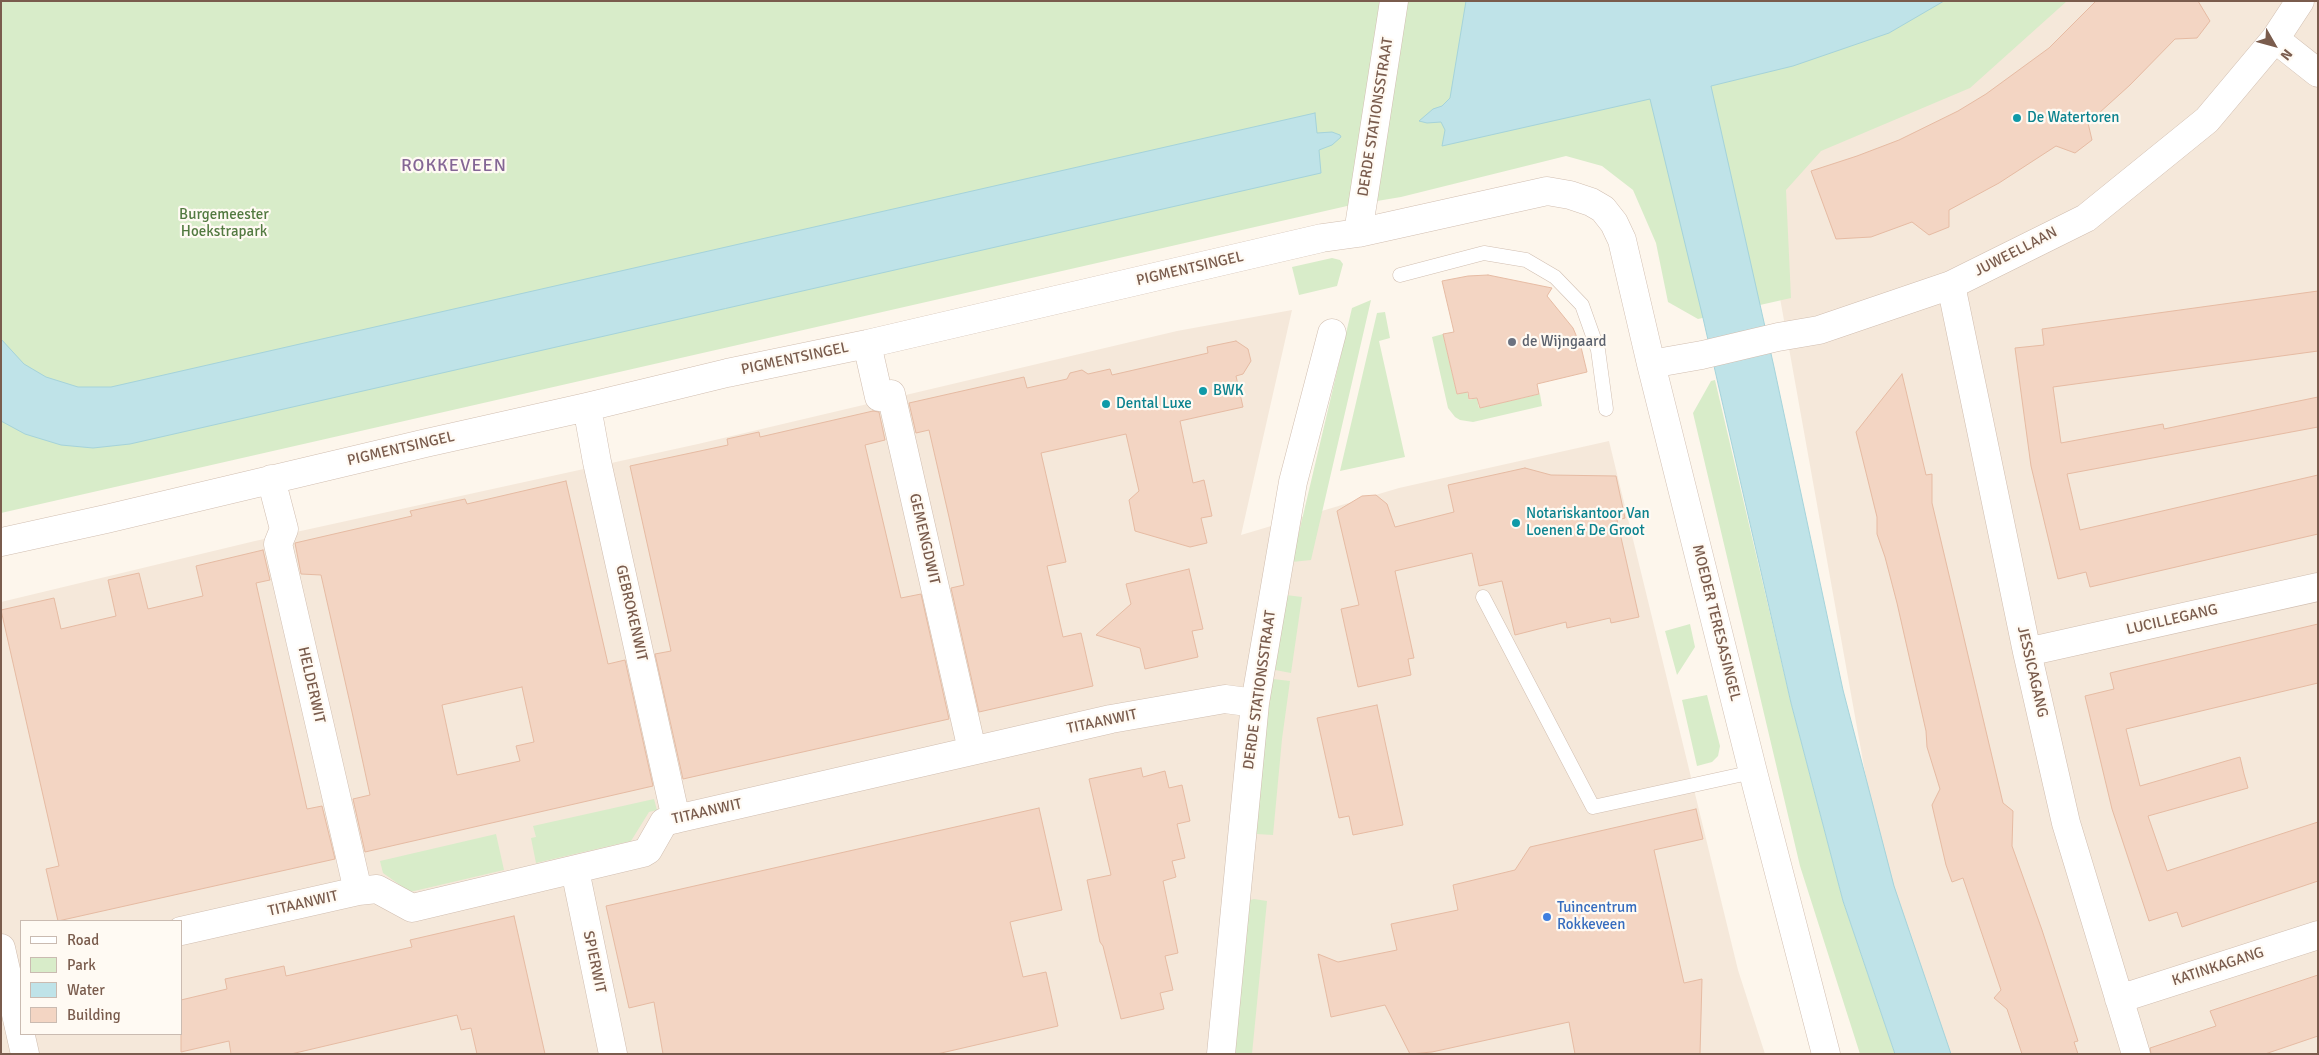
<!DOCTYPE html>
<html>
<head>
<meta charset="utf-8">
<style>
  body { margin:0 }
  #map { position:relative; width:2319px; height:1055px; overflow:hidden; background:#fdf6ec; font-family:Signika,sans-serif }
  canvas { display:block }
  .frame { position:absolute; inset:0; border:2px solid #7a5c4d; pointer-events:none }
  .legend { position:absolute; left:20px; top:920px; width:162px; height:115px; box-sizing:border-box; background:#fffaf3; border:1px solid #cabbb1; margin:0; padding:6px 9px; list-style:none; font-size:15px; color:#7a5c4d }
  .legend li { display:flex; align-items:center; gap:10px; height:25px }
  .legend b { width:25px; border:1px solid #cabbb1 }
  .north { position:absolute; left:2249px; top:20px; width:50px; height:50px; -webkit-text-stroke:4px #fffaf3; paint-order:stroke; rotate:128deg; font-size:14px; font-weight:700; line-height:20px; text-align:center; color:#7a5c4d }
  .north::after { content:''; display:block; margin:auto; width:18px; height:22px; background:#7a5c4d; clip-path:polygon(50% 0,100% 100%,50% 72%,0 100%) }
</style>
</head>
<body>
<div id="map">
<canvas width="2319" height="1055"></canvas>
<div class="frame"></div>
<ul class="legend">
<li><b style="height:6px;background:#fff"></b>Road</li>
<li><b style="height:14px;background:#d8ecc9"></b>Park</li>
<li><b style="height:14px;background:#bfe3e8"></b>Water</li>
<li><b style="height:14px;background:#f3d5c3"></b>Building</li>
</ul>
<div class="north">N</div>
</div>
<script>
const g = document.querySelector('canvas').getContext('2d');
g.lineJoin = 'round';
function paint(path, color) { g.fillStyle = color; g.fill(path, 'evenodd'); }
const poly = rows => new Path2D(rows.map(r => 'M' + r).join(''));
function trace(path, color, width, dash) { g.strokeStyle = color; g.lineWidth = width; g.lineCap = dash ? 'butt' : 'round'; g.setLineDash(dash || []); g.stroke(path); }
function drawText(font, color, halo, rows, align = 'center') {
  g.font = font + ' Signika,sans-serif'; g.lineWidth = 4.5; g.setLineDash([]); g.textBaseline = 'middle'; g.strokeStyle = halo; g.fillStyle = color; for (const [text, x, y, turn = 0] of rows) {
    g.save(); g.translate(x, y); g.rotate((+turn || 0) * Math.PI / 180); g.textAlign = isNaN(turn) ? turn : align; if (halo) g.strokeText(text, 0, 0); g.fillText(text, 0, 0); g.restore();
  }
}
paint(poly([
  [1951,1,2318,1,2318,1054,1939,1054,1887,895,1754,153],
  [1292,310,1241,535,1399,488,1609,441,1738,970,1765,1054,1,1054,1,602,255,541,698,444,1177,331],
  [21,921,181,921,181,1034,21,1034]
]), '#f5e8da');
paint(poly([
  [1,1,2067,1,1970,88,1821,151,1786,190,1791,298,1698,319,1668,302,1656,243,1633,190,1602,166,1566,156,1401,197,1347,206,1,513],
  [1332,258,1340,260,1343,264,1337,286,1299,295,1292,267],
  [1371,300,1311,560,1292,562,1352,308],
  [1385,312,1390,338,1379,341,1405,457,1340,471,1377,313],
  [1443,334,1457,394,1467,391,1469,400,1477,398,1479,408,1540,394,1542,406,1473,422,1460,420,1455,417,1448,408,1432,337],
  [1715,380,1791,703,1843,901,1895,1054,1860,1054,1800,866,1693,413,1711,381],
  [1286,595,1302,597,1291,673,1275,670],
  [1690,624,1695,647,1677,675,1665,631],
  [1273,679,1290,681,1282,739,1273,835,1256,834,1264,740],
  [1707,695,1720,746,1718,756,1712,762,1697,766,1682,700],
  [654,799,657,810,649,812,631,841,536,863,531,838,536,837,533,826],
  [496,834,504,870,410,892,383,873,380,861],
  [1254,899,1267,901,1252,1054,1235,1054,1250,900]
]), '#d8ecc9');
const water = poly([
  [1466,1,1944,1,1889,33,1793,66,1711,86,1774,367,1843,690,1894,886,1951,1054,1895,1054,1843,901,1791,703,1703,318,1650,99,1442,146,1445,130,1441,122,1427,123,1419,121,1433,109,1442,106,1450,98,1466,1],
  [1315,113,1317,133,1332,132,1340,135,1341,137,1332,145,1319,150,1321,173,130,444,93,448,61,445,25,434,1,421,1,339,24,364,46,377,78,387,111,387,1315,113]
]);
paint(water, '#bfe3e8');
trace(water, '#a5d3da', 1);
const building = poly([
  [2096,1,2198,1,2210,21,2197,38,2175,39,2130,85,2088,123,2092,140,2075,153,2056,146,1999,183,1949,210,1949,227,1929,235,1912,222,1871,237,1836,239,1811,171,1857,156,1899,140,1958,111,1986,94,2049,48,2096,1],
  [1488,275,1552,288,1547,296,1573,328,1581,347,1587,372,1537,384,1539,394,1480,408,1477,398,1469,399,1468,392,1457,394,1443,334,1454,332,1442,281,1468,276,1488,275],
  [2318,291,2318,351,2053,387,2061,443,2163,424,2164,429,2318,397,2318,427,2067,474,2080,530,2318,475,2318,534,2090,587,2086,572,2058,579,2031,466,2015,348,2044,345,2042,329,2318,291],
  [1236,341,1248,349,1251,361,1243,374,1236,376,1243,407,1180,421,1193,483,1204,480,1212,516,1201,518,1207,543,1190,547,1135,531,1129,500,1139,491,1126,434,1041,453,1066,562,1047,566,1063,637,1081,633,1093,686,979,712,951,588,964,585,949,517,929,430,916,433,909,403,1024,377,1027,388,1067,379,1070,373,1082,370,1088,374,1110,369,1112,375,1208,353,1207,347,1236,341],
  [1902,374,1926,475,1932,474,1932,503,2003,803,2013,811,2012,846,2042,930,2078,1041,2074,1042,2078,1054,2022,1054,2007,1009,1994,998,2001,990,1963,878,1952,882,1946,865,1932,805,1940,789,1927,747,1926,731,1897,603,1885,557,1877,534,1877,517,1856,432,1902,374],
  [873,411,879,412,885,440,865,445,901,598,921,594,949,719,683,779,655,654,671,651,630,466,728,445,727,439,759,432,760,437,873,411],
  [1525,468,1551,475,1616,476,1625,518,1617,520,1639,617,1611,623,1610,618,1567,628,1566,622,1515,635,1502,581,1479,586,1472,553,1395,571,1414,658,1408,659,1411,675,1358,687,1341,609,1359,605,1337,511,1362,496,1376,495,1387,504,1395,527,1454,512,1448,485,1525,468],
  [566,481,608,664,625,660,653,786,365,852,353,799,370,795,352,712,321,575,301,574,295,543,412,516,410,511,465,499,467,504,566,481],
  [522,687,534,742,516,746,520,761,457,775,442,705,522,687],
  [263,550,270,580,256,583,307,809,322,806,335,859,58,921,46,869,59,866,1,610,54,598,61,629,116,616,108,580,139,573,148,609,203,596,196,566,263,550],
  [1189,569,1203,629,1192,631,1198,657,1145,669,1140,648,1096,635,1131,604,1126,584,1189,569],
  [2318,624,2318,683,2126,729,2140,786,2240,757,2244,774,2248,788,2148,816,2167,871,2318,822,2318,881,2182,927,2177,912,2149,921,2112,809,2085,696,2114,689,2110,673,2318,624],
  [1377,705,1403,825,1353,835,1349,816,1339,818,1317,718,1377,705],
  [1141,768,1143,777,1165,771,1169,788,1182,785,1190,821,1177,824,1185,858,1172,861,1176,877,1163,881,1178,953,1165,956,1173,990,1160,993,1164,1009,1121,1019,1103,946,1100,942,1087,880,1111,875,1089,779,1141,768],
  [1039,808,1062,910,1010,922,1023,977,1046,972,1058,1026,937,1054,663,1054,654,1002,629,1008,606,906,1039,808],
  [1696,809,1703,839,1654,850,1684,983,1702,979,1700,1054,1575,1054,1569,1022,1432,1052,1410,1054,1385,1005,1331,1017,1318,954,1338,962,1397,950,1391,924,1458,910,1453,885,1515,870,1530,847,1696,809],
  [514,916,545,1054,477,1054,471,1028,461,1030,457,1015,291,1054,231,1054,229,1041,181,1052,181,1000,227,989,225,979,284,966,286,976,412,947,410,940,514,916],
  [2318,975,2318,1036,2265,1054,2151,1054,2150,1048,2216,1026,2210,1011,2318,975]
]);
paint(building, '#f3d5c3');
trace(building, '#e6bba3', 1);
const lane = poly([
  [1400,275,1484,253,1526,260,1555,277,1582,305,1598,350,1606,409],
  [1483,597,1593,807,1753,772]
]);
const street = poly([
  [2275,39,2318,73],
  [1358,233,1394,1],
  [1951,285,2027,652,2066,823,2136,1054],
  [867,344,879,397,891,394,972,750],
  [1651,364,1702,355,1778,337,1819,330,1951,285,2086,218,2207,120,2275,39,2300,1],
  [587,407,597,462,676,819],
  [271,479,284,529,278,544,358,891],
  [1,542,106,519,426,443,587,407,727,373,867,344,1322,238,1358,233,1547,191,1570,195,1591,202,1603,209,1614,223,1622,240,1651,364,1753,772,1826,1054],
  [2027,652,2318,587],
  [575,870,613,1054],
  [181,931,358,891,377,889,412,908,643,853,648,850,664,822,676,819,1111,719,1225,699,1255,703],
  [1,948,25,1054],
  [2119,999,2318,935],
  [1221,1054,1255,703,1293,482,1332,333]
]);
trace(lane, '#d1beb0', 15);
trace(street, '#d1beb0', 29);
trace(lane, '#fff', 14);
trace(street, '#fff', 28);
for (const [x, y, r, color] of [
  [2017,118,5,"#0f9aa8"],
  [1512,342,5,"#6b7280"],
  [1203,391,5,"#0f9aa8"],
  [1106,404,5,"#0f9aa8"],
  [1516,523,5,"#0f9aa8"],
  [1547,917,5,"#3f7fe0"]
]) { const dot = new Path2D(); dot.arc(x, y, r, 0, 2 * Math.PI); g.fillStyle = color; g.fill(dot); trace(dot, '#fffaf3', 2); }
drawText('15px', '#7a5c4d', '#fffaf3', [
  ["DERDE STATIONSSTRAAT",1376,117,-81],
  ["JUWEELLAAN",2016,252,-27],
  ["PIGMENTSINGEL",1190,269,-13],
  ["PIGMENTSINGEL",795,359,-12],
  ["PIGMENTSINGEL",401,449,-13],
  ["GEMENGDWIT",924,539,77],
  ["GEBROKENWIT",631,613,77],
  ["LUCILLEGANG",2172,620,-13],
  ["MOEDER TERESASINGEL",1716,623,76],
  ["JESSICAGANG",2032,672,77],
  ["HELDERWIT",311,685,77],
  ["DERDE STATIONSSTRAAT",1260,690,-82],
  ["TITAANWIT",1102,722,-12],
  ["TITAANWIT",707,812,-13],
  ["TITAANWIT",303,904,-13],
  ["SPIERWIT",594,962,78],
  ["KATINKAGANG",2218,967,-18]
]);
drawText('15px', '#0d838f', '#fffaf3', [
  ["De Watertoren",2027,118],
  ["BWK",1213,391],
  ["Dental Luxe",1116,404],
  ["Notariskantoor Van",1526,514],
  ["Loenen & De Groot",1526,531]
], 'left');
drawText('15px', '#537a41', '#fffaf3', [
  ["Burgemeester",224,215],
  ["Hoekstrapark",224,232]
]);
drawText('15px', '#5b616d', '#fffaf3', [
  ["de Wijngaard",1522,342]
], 'left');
drawText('15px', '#366cbe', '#fffaf3', [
  ["Tuincentrum",1557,908],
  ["Rokkeveen",1557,925]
], 'left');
g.letterSpacing = '1px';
drawText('18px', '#846695', '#fffaf3', [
  ["ROKKEVEEN",454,166]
]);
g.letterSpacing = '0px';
</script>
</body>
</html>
